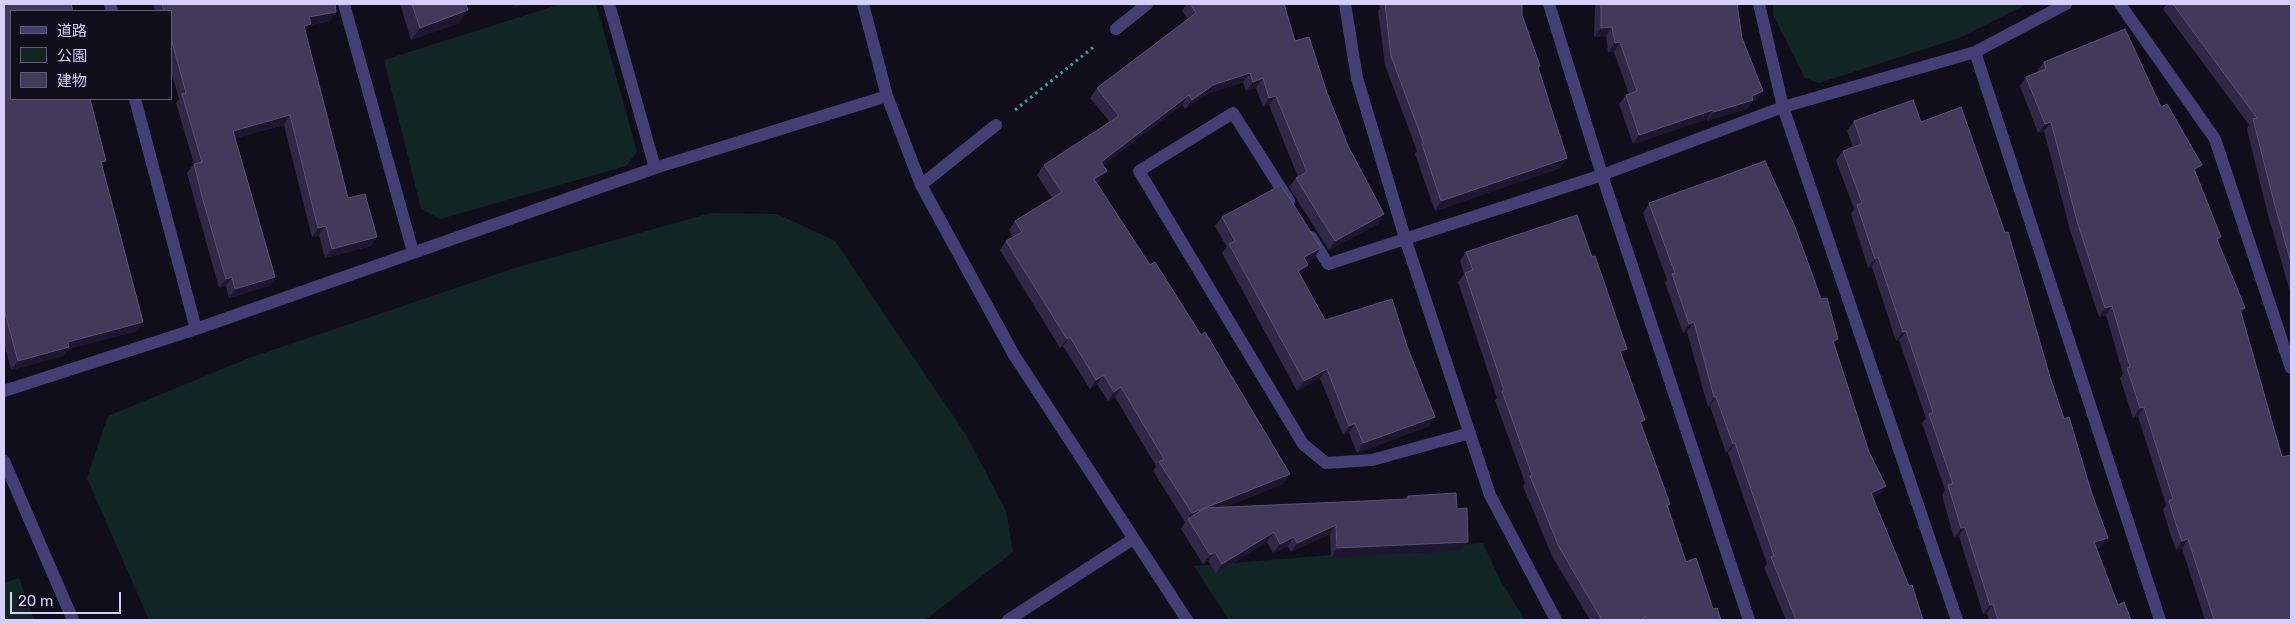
<!DOCTYPE html>
<html>
<head>
<meta charset="utf-8">
<style>
  body { margin:0 }
  #map { position:relative; width:2295px; height:624px; overflow:hidden; background:#110e1c; font-family:Rubik,"Noto Sans JP",sans-serif }
  canvas { display:block }
  .frame { position:absolute; inset:0; border:5px solid #d5cff9; pointer-events:none }
  .legend { position:absolute; left:10px; top:10px; width:162px; height:90px; box-sizing:border-box; background:#110e1c; border:1px solid #5f5b74; margin:0; padding:6px 9px; list-style:none; font-size:15px; color:#d5cff9 }
  .legend li { display:flex; align-items:center; gap:10px; height:25px }
  .legend b { width:25px; border:1px solid #5f5b74 }
  .scale { position:absolute; left:10px; top:592px; width:111px; height:22px; box-sizing:border-box; border:2px solid #d5cff9; border-top:0; padding-left:6px; font-size:15px; line-height:18px; white-space:nowrap; color:#d5cff9; -webkit-text-stroke:4px #110e1c; paint-order:stroke }
</style>
</head>
<body>
<div id="map">
<canvas width="2295" height="624"></canvas>
<div class="frame"></div>
<ul class="legend">
<li><b style="height:6px;background:#433f75"></b>道路</li>
<li><b style="height:14px;background:#122525"></b>公園</li>
<li><b style="height:14px;background:#413a5a"></b>建物</li>
</ul>
<div class="scale">20 m</div>
</div>
<script>
const g = document.querySelector('canvas').getContext('2d');
g.lineJoin = 'round';
function paint(path, color) { g.fillStyle = color; g.fill(path, 'evenodd'); }
const poly = rows => new Path2D(rows.map(r => 'M' + r).join(''));
function trace(path, color, width, dash) { g.strokeStyle = color; g.lineWidth = width; g.lineCap = dash ? 'butt' : 'round'; g.setLineDash(dash || []); g.stroke(path); }
paint(poly([
  [561,4,596,4,637,152,626,166,440,219,421,209,384,60],
  [1773,4,2027,4,1959,38,1819,83,1805,78,1773,15],
  [711,213,777,214,835,241,966,435,1006,511,1013,552,925,620,149,620,87,478,108,416,249,358,515,268],
  [1483,543,1500,580,1525,620,1229,620,1194,566],
  [19,578,34,620,4,620,4,583]
]), '#122525');
trace(poly([
  [1015,110,1096,45]
]), '#3ba09e', 3, [2.5, 4]);
trace(poly([
  [110,4,112,11],
  [344,4,413,252],
  [609,4,655,168],
  [863,4,887,96,921,185,1014,355,1187,620],
  [1345,4,1357,78,1405,238,1490,495,1556,620],
  [1549,4,1602,175,1749,620],
  [1759,4,1783,107,1957,620],
  [2120,4,2215,139,2291,368],
  [1116,29,1147,4],
  [1975,52,2160,620],
  [135,99,196,329],
  [921,185,996,125],
  [1289,201,1233,113,1139,171,1303,444,1326,463,1372,460,1470,433],
  [1311,237,1328,264,1602,175,1783,107,1975,52,2066,4],
  [4,391,196,329,655,168,887,96],
  [4,461,73,620],
  [1008,620,1133,539]
]), '#433f75', 12);
paint(poly([
  [4,4,11,11,102,166,143,322,137,331,68,349,63,356,11,370,4,342],
  [153,4,335,4,330,21,310,25,305,32,348,198,371,246,325,258,319,235,312,237,284,125,235,138,275,277,269,286,229,298,226,286,219,288,197,209,187,173,194,164,176,103,179,99,171,71,171,11,155,11],
  [400,4,466,4,459,23,411,40],
  [1185,4,1284,4,1295,41,1327,93,1348,146,1384,214,1378,224,1329,250,1289,187,1296,178,1298,177,1269,105,1263,107,1256,88,1246,91,1243,82,1207,94,1185,109,1182,105,1103,165,1101,180,1097,183,1283,484,1225,507,1405,499,1408,496,1457,509,1468,542,1461,551,1331,558,1330,534,1291,552,1288,546,1273,553,1267,542,1216,574,1208,561,1203,564,1181,529,1185,522,1153,471,1156,466,1115,397,1108,401,1097,384,1090,389,1063,346,1060,348,1000,250,1006,241,1013,237,1009,230,1015,221,1052,198,1037,175,1044,165,1110,122,1090,98,1097,88,1188,19,1182,11,1186,5],
  [1379,4,1522,4,1522,15,1538,69,1567,158,1560,168,1435,211,1415,154,1417,151,1385,65,1378,11,1380,8],
  [1595,4,1737,4,1742,38,1757,100,1752,102,1747,109,1707,121,1707,119,1633,144,1619,104,1626,95,1629,94,1614,52,1608,52,1606,36,1594,37],
  [2167,4,2291,4,2291,295,2267,211,2247,129,2249,125,2163,9],
  [2044,62,2161,107,2202,165,2196,173,2218,242,2245,308,2241,313,2291,620,2205,620,2182,548,2176,550,2170,533,2163,510,2166,505,2138,416,2133,418,2120,378,2123,374,2106,315,2099,317,2070,230,2044,131,2038,133,2020,86,2026,77,2038,72,2037,71],
  [1854,121,1921,122,2050,377,2101,547,2096,549,2118,605,2131,620,1989,620,1987,613,1983,614,1959,536,1954,538,1942,495,1945,490,1922,423,1926,418,1899,340,1896,341,1872,267,1868,268,1851,214,1854,209,1836,160,1843,151,1853,147,1847,131],
  [1649,203,1834,345,1869,452,1886,486,1879,495,1873,498,1923,620,1786,620,1764,567,1767,564,1728,453,1726,453,1710,406,1708,407,1687,332,1683,333,1665,283,1667,280,1643,213],
  [1222,217,1314,258,1307,262,1308,265,1300,275,1325,320,1429,426,1357,453,1349,433,1343,435,1320,378,1297,391,1222,253,1227,247,1215,226],
  [1466,252,1622,356,1642,425,1670,504,1668,508,1686,562,1713,609,1721,620,1590,620,1552,556,1523,486,1525,483,1495,400,1497,398,1458,282,1464,274,1460,261]
]), '#2f2947');
paint(poly([
  [515,4,526,4,512,8],
  [468,10,459,23,411,40,420,28],
  [336,12,330,21,310,25,304,33,304,26,309,17],
  [1612,27,1606,36,1594,37,1601,28],
  [1620,42,1614,52,1608,52,1615,43],
  [1250,73,1243,82,1207,94,1185,109,1192,100,1213,85],
  [1263,78,1256,88,1246,91,1253,82],
  [1763,91,1757,100,1752,102,1747,109,1707,121,1714,112],
  [1189,95,1182,105,1095,172,1101,162],
  [1276,96,1269,105,1263,107,1269,98],
  [1713,110,1707,119,1633,144,1639,135],
  [290,115,284,125,227,140,233,131],
  [2051,122,2044,131,2038,133,2045,124],
  [1567,158,1560,168,1435,211,1441,201],
  [2202,165,2195,175,2194,169],
  [1107,171,1101,180,1088,189,1094,179],
  [1384,214,1378,224,1329,250,1335,241],
  [326,226,319,235,312,237,318,228],
  [377,237,371,246,325,258,332,249],
  [1321,248,1314,258,1298,267,1304,257],
  [1878,257,1872,267,1868,268,1875,259],
  [1308,265,1302,274,1291,280,1298,271],
  [232,277,226,286,219,288,226,279],
  [275,277,269,286,229,298,235,289],
  [2112,306,2106,315,2099,317,2105,308],
  [143,322,137,331,68,349,63,356,11,370,18,361,68,342],
  [1694,322,1687,332,1683,333,1689,324],
  [1906,331,1899,340,1896,341,1903,332],
  [1070,337,1063,346,1060,348,1067,339],
  [1838,339,1832,349,1833,341],
  [1627,349,1620,358,1620,351],
  [1327,369,1320,378,1297,391,1304,381],
  [1104,375,1097,384,1090,389,1096,380],
  [1121,387,1115,397,1108,401,1114,392],
  [1714,397,1716,397,1710,406,1708,407],
  [2144,407,2138,416,2133,418,2140,408],
  [1435,417,1429,426,1357,453,1363,443],
  [1355,423,1349,433,1343,435,1349,426],
  [1735,443,1728,453,1726,453,1733,444],
  [1290,474,1283,484,1199,517,1205,508],
  [1886,486,1879,495,1864,502,1871,493],
  [1205,508,1188,519,1192,513],
  [1336,525,1330,534,1291,552,1297,543],
  [1965,527,1959,536,1954,538,1961,528],
  [1274,532,1267,542,1216,574,1222,564],
  [1294,537,1288,546,1273,553,1280,544],
  [2108,538,2101,547,2087,552,2094,542],
  [2188,539,2182,548,2176,550,2182,541],
  [1468,542,1461,551,1331,558,1337,548],
  [1215,552,1208,561,1203,564,1210,555],
  [1993,604,1987,613,1983,614,1990,605]
]), '#1c162e');
const building = poly([
  [4,4,71,4,73,11,11,11,11,99,90,99,106,161,101,162,143,322,68,342,69,347,18,361,4,309,4,4],
  [162,4,335,4,336,12,309,17,311,24,304,26,348,198,365,194,377,237,332,249,326,226,318,228,290,115,233,131,275,277,235,289,232,277,226,279,203,200,194,164,202,162,182,94,186,93,171,38,171,11,164,11,162,4],
  [412,4,466,4,468,10,420,28,412,4],
  [1190,4,1284,4,1295,41,1309,37,1327,93,1348,146,1384,214,1335,241,1296,178,1307,172,1276,96,1269,98,1263,78,1253,82,1250,73,1213,85,1192,100,1189,95,1101,162,1107,171,1094,179,1150,265,1155,262,1201,335,1205,332,1290,474,1205,508,1408,499,1408,496,1456,493,1457,509,1467,508,1468,542,1337,548,1336,525,1297,543,1294,537,1280,544,1274,532,1222,564,1215,552,1210,555,1188,519,1205,508,1192,513,1159,462,1164,459,1121,387,1114,392,1104,375,1096,380,1070,337,1067,339,1006,241,1022,232,1015,221,1062,192,1044,165,1119,116,1097,88,1196,13,1190,4],
  [1385,4,1522,4,1522,15,1540,66,1538,67,1567,158,1441,201,1422,144,1424,144,1391,56,1385,4],
  [1601,4,1737,4,1742,38,1763,91,1752,96,1753,100,1714,112,1713,110,1639,135,1626,95,1637,91,1620,42,1615,43,1612,27,1601,28,1601,4],
  [2173,4,2291,4,2291,263,2274,202,2253,119,2257,118,2173,4],
  [2125,29,2161,107,2167,104,2202,165,2194,169,2221,237,2217,239,2245,308,2240,309,2282,457,2290,455,2291,458,2291,620,2214,620,2188,539,2182,541,2176,524,2169,501,2173,499,2144,407,2140,408,2127,368,2130,367,2112,306,2105,308,2077,221,2051,122,2045,124,2026,77,2046,69,2044,62,2125,29],
  [1913,100,1921,122,1961,107,2005,233,2008,232,2050,377,2064,419,2069,417,2091,491,2108,538,2094,542,2118,605,2124,602,2131,620,1998,620,1993,604,1990,605,1965,527,1961,528,1948,485,1953,484,1929,414,1933,412,1906,331,1903,332,1878,257,1875,259,1857,205,1862,203,1843,151,1862,144,1854,121,1913,100],
  [1765,161,1795,227,1821,299,1827,298,1838,339,1833,341,1869,452,1886,486,1871,493,1909,586,1912,585,1923,620,1796,620,1771,557,1774,556,1735,443,1733,444,1716,397,1714,397,1694,322,1689,324,1672,274,1675,273,1649,203,1765,161],
  [1281,185,1321,248,1304,257,1308,265,1298,271,1325,320,1392,299,1407,346,1435,417,1363,443,1355,423,1349,426,1327,369,1304,381,1229,244,1235,241,1222,217,1281,185],
  [1577,215,1592,257,1595,256,1627,349,1620,351,1645,420,1640,422,1670,504,1667,505,1686,562,1696,558,1713,609,1717,608,1721,620,1647,620,1646,617,1640,620,1602,620,1559,547,1530,476,1532,475,1502,391,1504,390,1465,273,1473,270,1466,252,1577,215]
]);
paint(building, '#413a5a');
trace(building, '#585273', 1);
</script>
</body>
</html>
